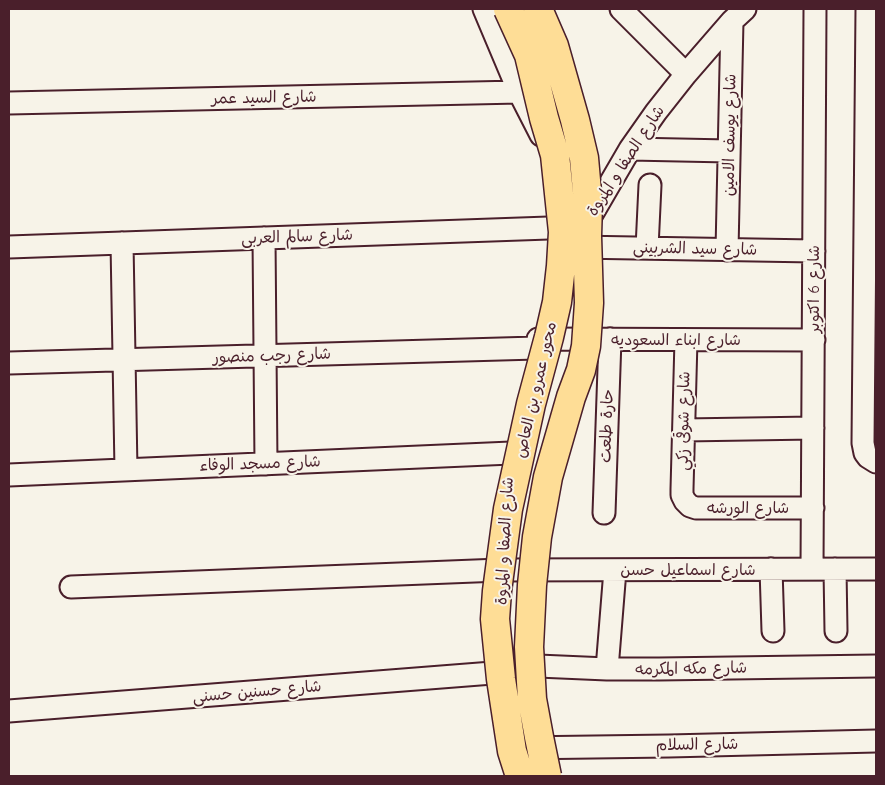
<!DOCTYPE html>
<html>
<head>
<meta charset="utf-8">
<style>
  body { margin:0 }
  #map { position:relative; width:885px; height:785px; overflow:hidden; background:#f7f3e8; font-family:"Comic Neue",sans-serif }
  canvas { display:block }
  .frame { position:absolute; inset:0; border:10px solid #4a1f2b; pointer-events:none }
</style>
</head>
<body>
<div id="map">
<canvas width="885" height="785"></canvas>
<div class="frame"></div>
</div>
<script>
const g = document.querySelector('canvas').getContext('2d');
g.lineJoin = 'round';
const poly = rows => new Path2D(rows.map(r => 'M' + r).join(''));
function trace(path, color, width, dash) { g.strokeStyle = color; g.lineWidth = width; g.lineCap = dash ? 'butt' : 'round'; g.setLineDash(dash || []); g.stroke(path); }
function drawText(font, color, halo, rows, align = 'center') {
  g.font = font + ' "Comic Neue","Playpen Sans Arabic",sans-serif'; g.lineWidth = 4; g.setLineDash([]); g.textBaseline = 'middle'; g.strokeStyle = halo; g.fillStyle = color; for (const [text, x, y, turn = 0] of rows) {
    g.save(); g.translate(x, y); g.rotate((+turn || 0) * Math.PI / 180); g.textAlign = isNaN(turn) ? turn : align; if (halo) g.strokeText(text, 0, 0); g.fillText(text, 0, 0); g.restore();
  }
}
const minor = poly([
  [484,9,519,92,541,135],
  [621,9,686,74],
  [867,9,863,443,865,453,868,457,876,462],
  [9,103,519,92],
  [630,149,729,151],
  [587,223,630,149,656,112,686,74,732,21,745,9],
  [264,238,266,464],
  [122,243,126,470],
  [9,247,577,227],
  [576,247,814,251],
  [647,248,650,185],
  [727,250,732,21],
  [538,339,814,340],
  [686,340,682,489,682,495,685,501,690,506,696,508,813,508],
  [9,363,536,348],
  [684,430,813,428],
  [9,475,511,453],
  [604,513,610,339],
  [771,569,773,631],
  [812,569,815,9],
  [835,569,836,631],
  [71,587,500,570,876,569],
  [515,665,607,669,659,669,876,666],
  [607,669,615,570],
  [9,711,505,672],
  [518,748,669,746,876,741]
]);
trace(minor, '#4a1f2b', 25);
trace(minor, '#f7f3e8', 21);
const primaryBridge = poly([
  [508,9,529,55,544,118,555,155,563,232,561,266,557,302,549,337,531,404,508,509,497,591,495,619,501,679,512,751,520,776],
  [538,9,554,46,575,120,584,158,588,203,587,236,589,303,586,346,581,370,571,397,548,477,537,537,532,585,529,647,532,699,539,737,547,776]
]);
trace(primaryBridge, '#4a1f2b', 31, []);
trace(primaryBridge, '#fedd96', 28);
drawText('16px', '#4a1f2b', '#f7f3e8', [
  ["شارع السيد عمر",264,98,-1],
  ["شارع يوسف الامين",730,135,-89],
  ["شارع الصفا و المروة",626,161,-57],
  ["شارع سالم العربى",297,237,-2],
  ["شارع سيد الشربينى",695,249,1],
  ["شارع 6 اكتوبر",814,289,-90],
  ["شارع ابناء السعوديه",676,340],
  ["شارع رجب منصور",272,356,-2],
  ["محور عمرو بن العاص",536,390,-77],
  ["شارع شوقى زكي",684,421,-89],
  ["حارة طلعت",607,426,-88],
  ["شارع مسجد الوفاء",260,464,-2],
  ["شارع الورشه",748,508],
  ["شارع الصفا و المروة",505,541,-87],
  ["شارع اسماعيل حسن",688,570],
  ["شارع مكه المكرمه",691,669,-1],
  ["شارع حسنين حسنى",257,692,-5],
  ["شارع السلام",697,745,-1]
]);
</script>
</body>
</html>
